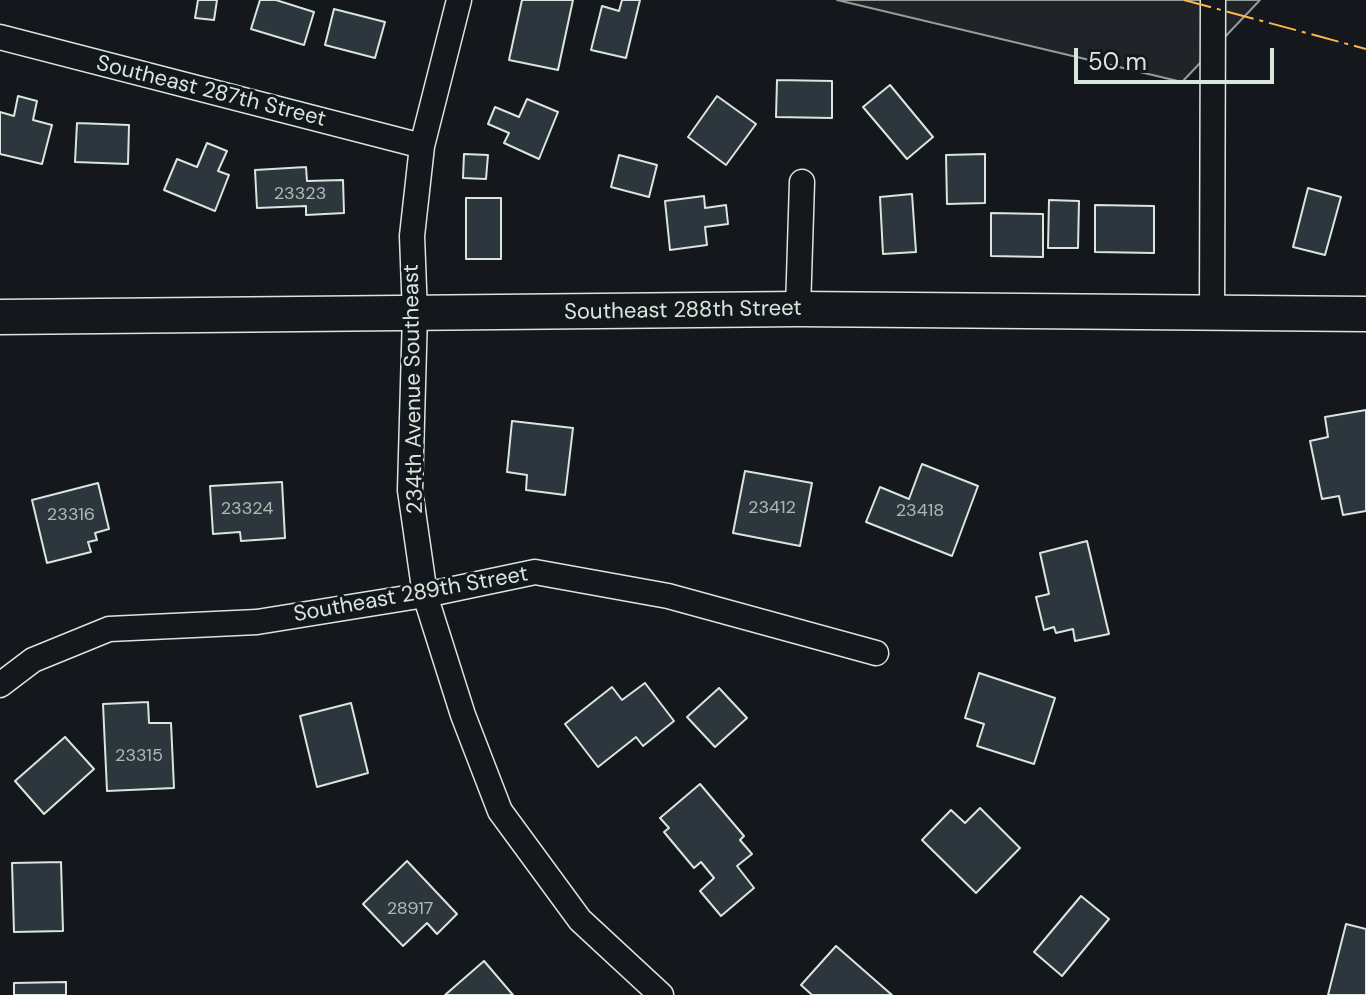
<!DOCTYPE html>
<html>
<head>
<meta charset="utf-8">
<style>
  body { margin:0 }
  #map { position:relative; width:1366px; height:995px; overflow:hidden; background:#14181c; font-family:"DM Sans",sans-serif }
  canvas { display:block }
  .scale { position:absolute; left:1074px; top:48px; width:200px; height:36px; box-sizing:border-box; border:4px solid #d8e6dc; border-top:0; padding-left:10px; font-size:24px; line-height:28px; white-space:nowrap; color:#d8e6dc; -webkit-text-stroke:6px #14181c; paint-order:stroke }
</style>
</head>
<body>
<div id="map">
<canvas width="1366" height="995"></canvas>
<div class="scale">50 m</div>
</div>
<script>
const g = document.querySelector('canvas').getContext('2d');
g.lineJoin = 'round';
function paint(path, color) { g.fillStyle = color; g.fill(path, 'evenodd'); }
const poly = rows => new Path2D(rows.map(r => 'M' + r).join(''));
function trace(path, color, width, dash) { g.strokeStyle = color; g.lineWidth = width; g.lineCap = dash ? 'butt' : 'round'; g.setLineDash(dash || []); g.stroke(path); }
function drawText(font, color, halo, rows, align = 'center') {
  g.font = font + ' "DM Sans",sans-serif'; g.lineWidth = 6; g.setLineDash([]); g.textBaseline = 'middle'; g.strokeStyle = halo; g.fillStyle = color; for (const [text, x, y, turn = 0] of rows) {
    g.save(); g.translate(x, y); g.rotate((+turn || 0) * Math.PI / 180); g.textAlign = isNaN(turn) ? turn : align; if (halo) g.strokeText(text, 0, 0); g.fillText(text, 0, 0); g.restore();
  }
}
const green = poly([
  [837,0,1260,0,1182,82,837,0]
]);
paint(green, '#202428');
trace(green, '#939e99', 2);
const building = poly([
  [198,0,217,0,214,20,195,18,198,0],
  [260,0,276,0,314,12,304,45,251,29,260,0],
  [522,0,573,0,558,70,509,60,522,0],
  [622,0,640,0,626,58,591,50,602,6,619,11,622,0],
  [334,9,385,22,375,58,325,45,334,9],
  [777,80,832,81,832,118,776,117,777,80],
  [890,85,933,137,907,159,863,107,890,85],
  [18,96,37,101,33,120,52,125,42,164,0,154,0,112,14,116,18,96],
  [717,96,756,124,726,165,688,137,717,96],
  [527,99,558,112,539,159,504,143,509,133,488,124,495,107,519,117,527,99],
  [77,123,129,125,128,164,75,162,77,123],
  [207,143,227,151,218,171,229,175,215,211,164,190,177,159,197,167,207,143],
  [464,154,488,155,486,179,463,178,464,154],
  [985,154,985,203,947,204,946,155,985,154],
  [619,155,657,165,649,197,611,187,619,155],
  [306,167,307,181,343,180,344,213,306,215,306,206,257,208,255,170,306,167],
  [1308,188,1341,197,1325,255,1293,247,1308,188],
  [912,194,916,252,883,254,880,197,912,194],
  [704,196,705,208,726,205,728,224,705,227,707,245,670,250,665,201,704,196],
  [466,198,501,198,501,259,466,259,466,198],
  [1049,200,1079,201,1078,248,1048,248,1049,200],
  [1095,205,1154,206,1154,253,1095,252,1095,205],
  [991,213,1043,214,1043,257,991,256,991,213],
  [1366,410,1366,511,1343,515,1339,496,1322,499,1310,441,1328,437,1325,417,1366,410],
  [512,421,573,428,565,495,526,490,527,475,507,472,512,421],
  [922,464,978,486,952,556,866,522,880,487,909,499,922,464],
  [745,471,812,483,800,546,733,533,745,471],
  [282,482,285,538,241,541,240,532,213,534,210,486,282,482],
  [98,483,109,529,95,533,97,540,88,542,91,552,47,563,32,500,98,483],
  [1087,541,1109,634,1075,641,1073,629,1056,633,1054,627,1044,630,1036,597,1049,594,1040,553,1087,541],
  [979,673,1055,698,1034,764,977,746,984,724,965,718,979,673],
  [645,683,674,721,643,746,636,737,598,767,565,724,612,687,622,700,645,683],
  [719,688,747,718,715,747,687,717,719,688],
  [148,702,149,723,171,723,174,788,107,791,103,704,148,702],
  [351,703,368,773,317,787,300,716,351,703],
  [65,737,94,769,44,814,15,781,65,737],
  [700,784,744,836,740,840,752,854,737,866,754,888,721,916,700,891,714,878,701,862,694,868,664,832,669,828,660,818,700,784],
  [980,808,1020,848,976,893,922,840,951,810,965,823,980,808],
  [407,861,457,914,437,934,427,923,403,946,363,904,407,861],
  [61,862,63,931,14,932,12,863,61,862],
  [1081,896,1109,919,1062,976,1034,952,1081,896],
  [1346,924,1366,929,1366,995,1328,995,1346,924],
  [836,946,892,995,812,995,801,985,836,946],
  [484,961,513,995,445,995,484,961],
  [66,982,66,995,14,995,14,983,66,982]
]);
paint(building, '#2c363c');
trace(building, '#d8e6dc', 2);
const street = poly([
  [459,0,422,146,412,236,415,314,410,490,425,595,463,715,500,811,580,920,661,995],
  [0,37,422,146],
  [798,309,802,182],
  [1212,313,1213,0],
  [0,685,33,660,109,629,257,622,425,595,535,572,668,596,876,653]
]);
const secondary = poly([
  [0,317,798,309,1366,314]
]);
trace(street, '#d8e6dc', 27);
trace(secondary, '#d8e6dc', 37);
trace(street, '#14181c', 24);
trace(secondary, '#14181c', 34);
trace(poly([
  [1184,0,1366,49]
]), '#ffb74d', 2, [28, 6, 4, 6]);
drawText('18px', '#adbab4', null, [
  ["23323",300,194],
  ["23412",772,508],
  ["23324",247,509],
  ["23418",920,511],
  ["23316",71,515],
  ["23315",139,756],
  ["28917",410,909]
]);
drawText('22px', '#d8e6dc', '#14181c', [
  ["Southeast 287th Street",211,92,14],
  ["Southeast 288th Street",683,311,-1],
  ["234th Avenue Southeast",414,389,-91],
  ["Southeast 289th Street",411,595,-10]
]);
</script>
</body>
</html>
